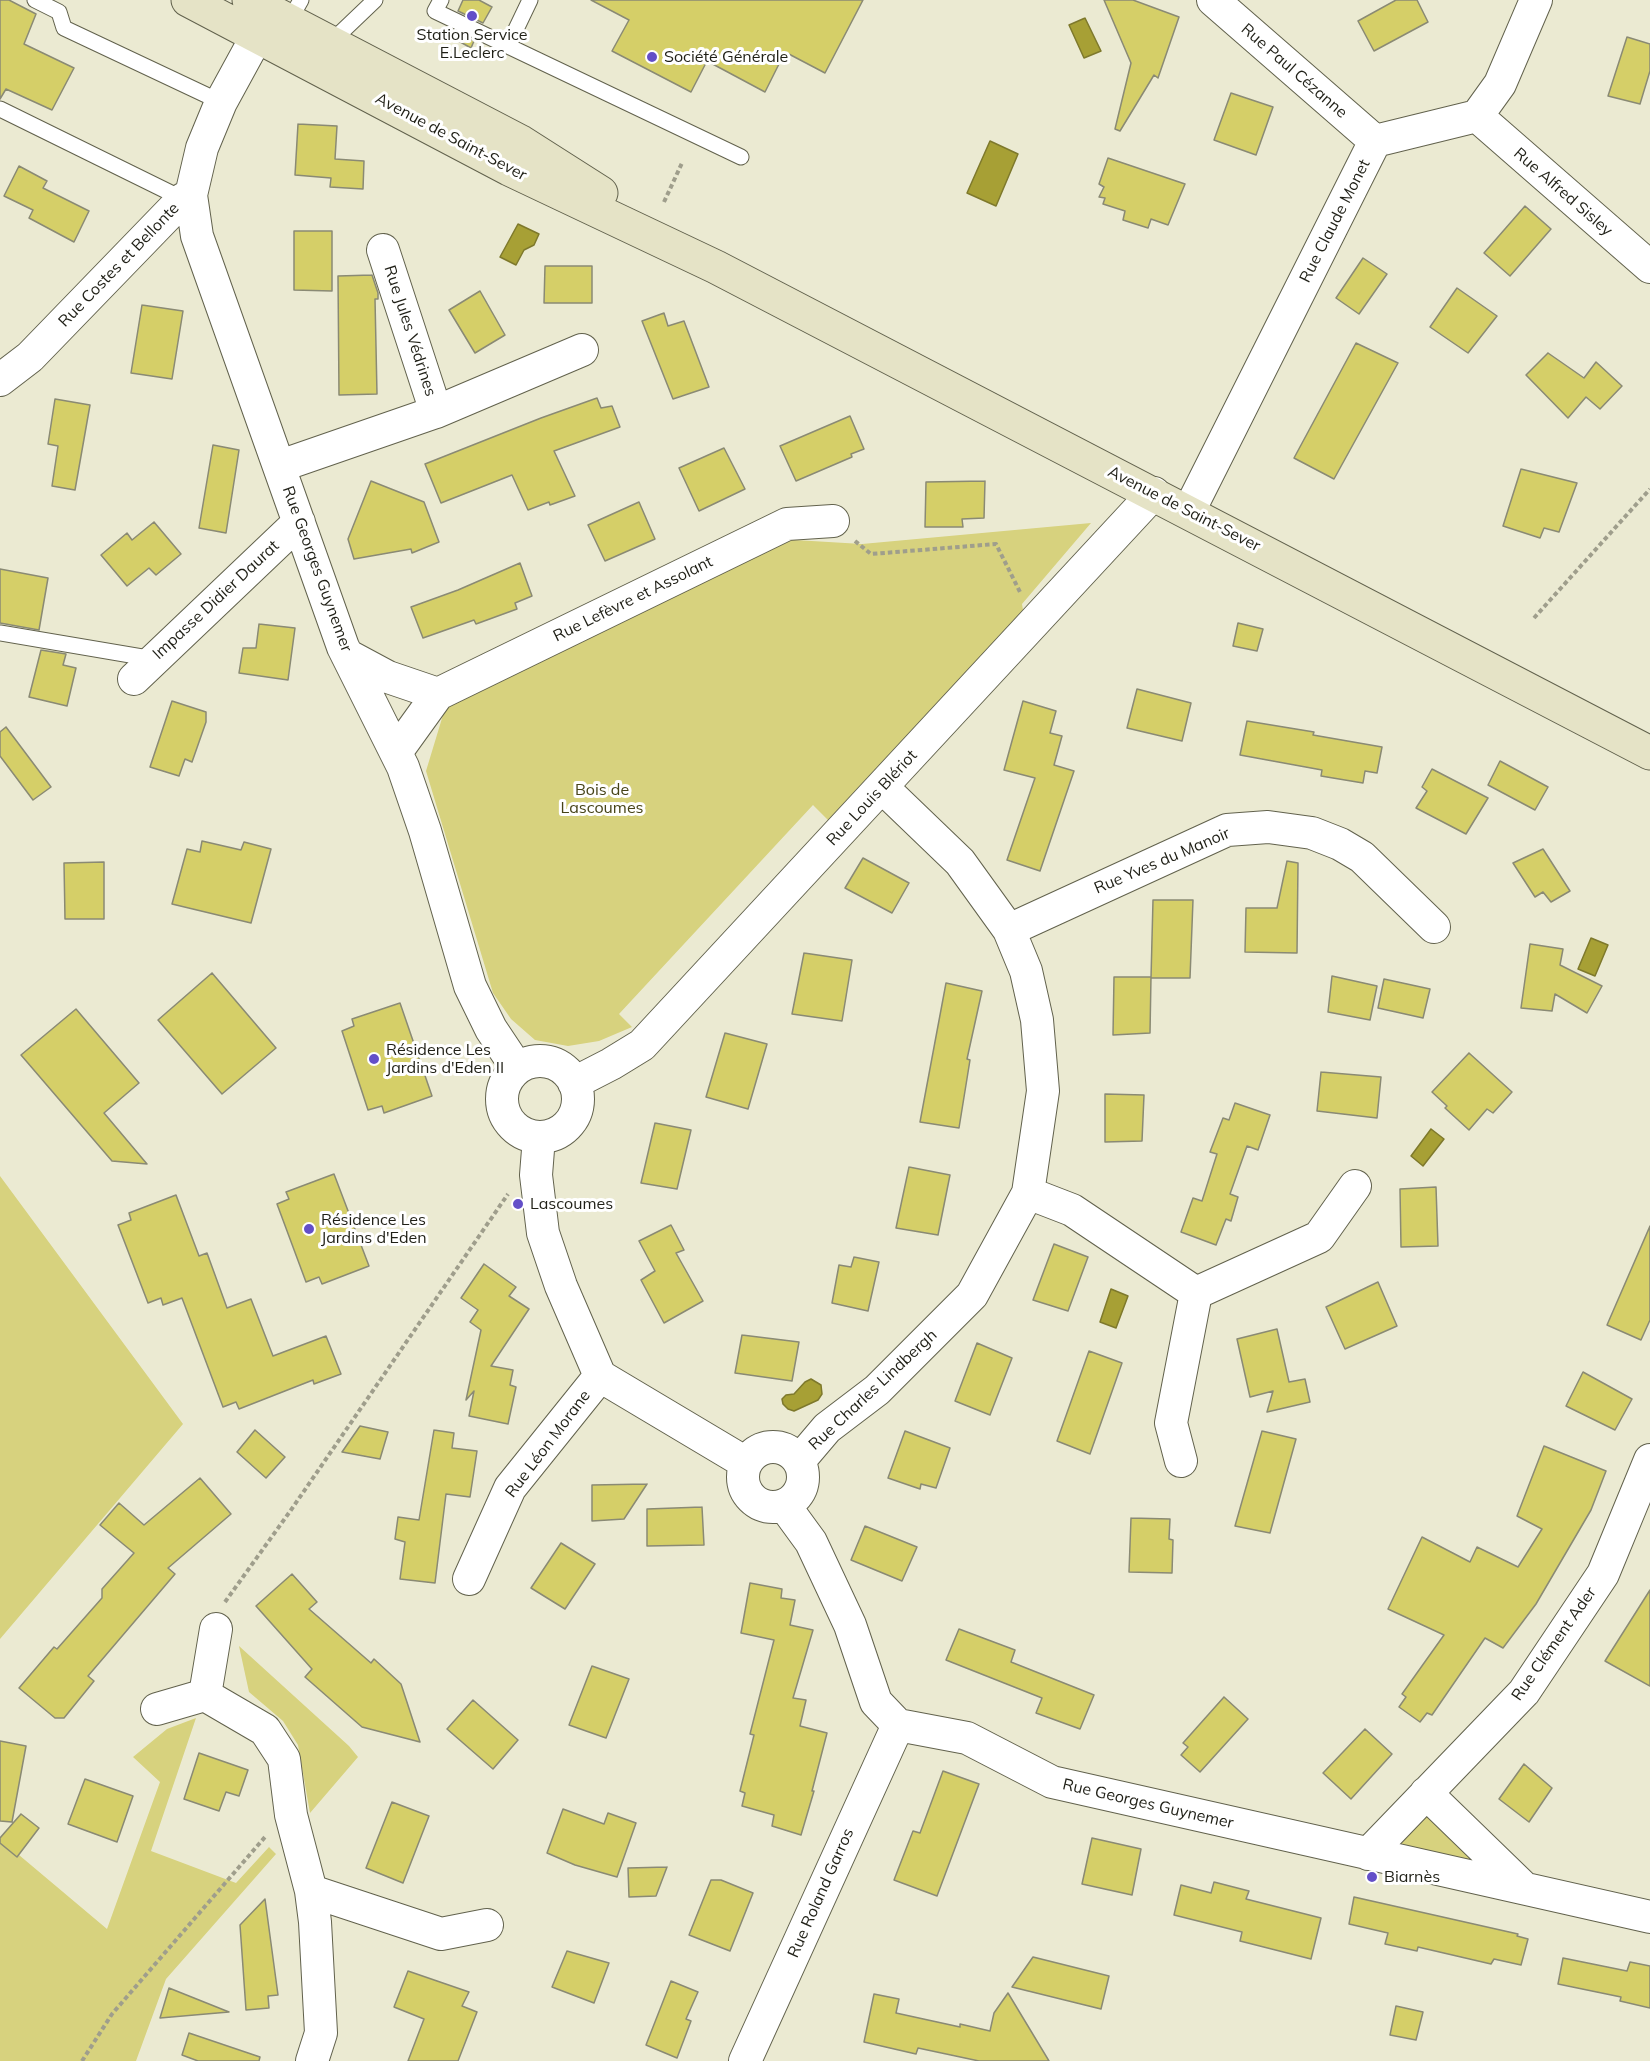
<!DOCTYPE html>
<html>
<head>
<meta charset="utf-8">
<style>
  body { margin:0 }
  canvas { display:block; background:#ebead2 }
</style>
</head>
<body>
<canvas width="1650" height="2061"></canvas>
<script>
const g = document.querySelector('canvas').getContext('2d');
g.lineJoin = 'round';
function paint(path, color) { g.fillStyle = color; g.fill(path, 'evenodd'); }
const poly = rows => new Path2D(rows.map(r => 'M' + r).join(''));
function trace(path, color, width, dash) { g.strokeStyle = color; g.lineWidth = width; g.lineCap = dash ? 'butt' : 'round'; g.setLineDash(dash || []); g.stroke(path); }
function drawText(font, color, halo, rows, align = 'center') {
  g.font = font + ' Mulish,sans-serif'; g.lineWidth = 6; g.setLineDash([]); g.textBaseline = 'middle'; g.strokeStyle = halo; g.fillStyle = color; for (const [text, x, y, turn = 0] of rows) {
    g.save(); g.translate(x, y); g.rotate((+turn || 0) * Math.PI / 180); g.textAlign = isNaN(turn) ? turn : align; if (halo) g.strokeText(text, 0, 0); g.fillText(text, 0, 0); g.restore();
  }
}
paint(poly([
  [1091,523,1022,604,1023,610,828,820,813,805,619,1014,632,1027,599,1041,568,1046,535,1040,511,1019,493,993,426,771,443,715,450,703,778,539,862,544],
  [0,1176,183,1424,0,1639],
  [239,1646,349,1746,358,1757,310,1813,298,1745,283,1721,249,1692],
  [196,1718,151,1851,236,1883,269,1847,276,1854,166,1979,136,2061,0,2061,0,1839,107,1929,160,1782,133,1757,167,1729],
  [1427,1814,1490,1867,1396,1845]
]), '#d7d27e');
const water = poly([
  [1085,18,1101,51,1084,58,1069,25,1085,18],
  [990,141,1018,154,996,206,967,193,990,141],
  [518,224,539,234,534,245,524,250,516,265,500,257,518,224],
  [1591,938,1608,945,1595,976,1578,969,1591,938],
  [1431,1129,1444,1139,1423,1166,1411,1156,1431,1129],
  [1111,1289,1128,1296,1116,1328,1100,1322,1111,1289],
  [811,1379,821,1385,822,1394,818,1400,794,1411,788,1409,783,1404,782,1399,786,1395,794,1394,805,1382,811,1379]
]);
paint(water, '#a7a035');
trace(water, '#7e792c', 1.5);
const building = poly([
  [0,0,9,0,36,14,24,44,74,68,52,110,6,89,0,99,0,0],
  [463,0,479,0,492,7,483,23,458,11,463,0],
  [591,0,863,0,825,73,785,52,765,92,707,61,691,92,612,51,629,20,591,0],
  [1104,0,1133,0,1179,17,1158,78,1154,75,1120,131,1115,129,1131,63,1104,0],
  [1396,0,1417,0,1428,22,1374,51,1358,21,1396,0],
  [449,28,474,41,471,48,446,34,449,28],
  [1627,37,1650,44,1650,71,1640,104,1608,96,1627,37],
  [1231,93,1273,107,1256,155,1214,140,1231,93],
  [298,124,337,126,335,159,364,161,363,189,330,187,331,178,295,175,298,124],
  [1108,158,1185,184,1168,225,1151,219,1148,228,1123,220,1125,211,1103,204,1105,198,1099,197,1104,187,1099,184,1108,158],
  [19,166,47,181,43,188,89,211,74,242,29,218,33,210,4,196,19,166],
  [1525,206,1551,229,1510,276,1484,253,1525,206],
  [294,231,332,231,332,291,294,290,294,231],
  [1363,258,1387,274,1359,314,1336,298,1363,258],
  [545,266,592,266,592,303,544,303,545,266],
  [372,275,378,293,378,299,375,299,377,394,339,395,338,276,372,275],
  [1457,288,1497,316,1468,353,1430,327,1457,288],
  [480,291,505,335,475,353,449,310,480,291],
  [142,305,183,311,172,379,131,373,142,305],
  [664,313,668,326,684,321,709,387,673,399,642,321,664,313],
  [1356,343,1398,363,1334,479,1294,458,1356,343],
  [1548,353,1584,378,1596,362,1622,386,1600,409,1586,397,1568,418,1526,375,1548,353],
  [597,398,601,408,612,406,620,427,554,451,575,496,550,505,549,502,528,510,512,475,441,503,425,464,541,418,597,398],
  [55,399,90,405,75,490,52,486,58,446,48,444,55,399],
  [850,416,864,449,851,454,852,457,796,481,780,446,850,416],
  [213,445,239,450,226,533,199,528,213,445],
  [724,448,745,489,699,511,679,468,724,448],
  [1521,469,1577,483,1559,532,1544,528,1540,538,1503,526,1521,469],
  [371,481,424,502,439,542,412,553,411,549,354,559,348,539,371,481],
  [985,481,984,518,962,519,963,527,925,527,926,482,985,481],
  [639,502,655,539,605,561,588,525,639,502],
  [154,522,181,554,156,575,149,568,127,586,101,555,127,533,132,540,154,522],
  [520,563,532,596,515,603,517,609,476,624,474,620,423,638,411,607,458,590,520,563],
  [0,569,48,578,39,630,0,623,0,569],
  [1238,623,1263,629,1257,651,1233,646,1238,623],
  [259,624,295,628,288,680,239,673,243,648,256,648,259,624],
  [41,650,66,654,63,665,76,668,67,706,29,697,41,650],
  [1137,689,1191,703,1182,741,1127,728,1137,689],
  [172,701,206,712,206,722,192,762,185,759,179,776,150,767,172,701],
  [1023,701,1056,711,1050,733,1062,736,1054,765,1074,771,1040,871,1007,860,1035,778,1004,770,1023,701],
  [1247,721,1314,732,1313,735,1382,747,1377,773,1365,771,1363,783,1321,776,1322,770,1240,755,1247,721],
  [6,727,51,787,33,800,0,756,0,732,6,727],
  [1500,761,1548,787,1535,810,1488,785,1500,761],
  [1432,769,1488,798,1466,834,1416,808,1427,791,1422,787,1432,769],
  [202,841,241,850,244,842,271,849,251,923,172,904,187,849,200,852,202,841],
  [1543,849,1570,891,1551,902,1543,892,1535,897,1513,863,1543,849],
  [863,858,909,883,892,913,845,888,863,858],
  [1287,861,1298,863,1297,953,1245,952,1246,908,1277,908,1287,861],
  [104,862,104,919,65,919,64,863,104,862],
  [1153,900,1193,900,1190,978,1151,978,1153,900],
  [1530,944,1563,949,1560,965,1602,986,1587,1013,1555,994,1552,1011,1521,1008,1530,944],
  [804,953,852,960,842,1021,792,1014,804,953],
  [212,973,276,1048,222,1094,158,1020,212,973],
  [1332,976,1377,986,1370,1020,1328,1012,1332,976],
  [1114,977,1151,977,1150,1033,1113,1035,1114,977],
  [1384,979,1430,989,1423,1018,1378,1008,1384,979],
  [946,983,982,991,967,1059,970,1060,959,1128,920,1122,946,983],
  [400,1003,432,1096,384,1113,382,1106,368,1110,342,1031,354,1026,352,1019,400,1003],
  [76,1009,139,1083,104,1113,147,1164,112,1161,21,1055,76,1009],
  [725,1033,767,1044,748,1109,706,1097,725,1033],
  [1469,1053,1512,1092,1493,1113,1487,1109,1469,1130,1445,1108,1447,1106,1432,1092,1469,1053],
  [1321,1072,1381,1077,1377,1118,1317,1111,1321,1072],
  [1105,1094,1144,1095,1142,1141,1105,1142,1105,1094],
  [1235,1103,1270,1115,1258,1150,1247,1146,1230,1194,1238,1197,1231,1221,1226,1219,1216,1245,1181,1232,1193,1198,1202,1201,1217,1154,1210,1152,1223,1118,1229,1120,1235,1103],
  [655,1123,691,1130,677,1189,641,1183,655,1123],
  [909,1167,950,1175,938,1235,896,1228,909,1167],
  [334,1174,369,1266,322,1284,319,1277,306,1282,277,1204,289,1199,286,1192,334,1174],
  [1436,1187,1438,1246,1401,1247,1400,1189,1436,1187],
  [176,1195,199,1256,207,1253,227,1308,251,1299,273,1356,326,1336,341,1374,314,1384,313,1380,239,1409,236,1402,223,1407,182,1298,163,1305,161,1298,148,1303,118,1225,131,1220,129,1213,176,1195],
  [671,1225,684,1250,676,1253,703,1301,664,1323,641,1280,655,1271,639,1241,671,1225],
  [1650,1226,1650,1320,1641,1340,1607,1325,1650,1226],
  [1054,1244,1088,1257,1068,1311,1033,1300,1054,1244],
  [854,1257,879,1262,868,1311,832,1303,839,1265,851,1267,854,1257],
  [484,1264,516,1287,509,1296,529,1309,491,1366,513,1370,510,1385,516,1387,508,1424,469,1416,474,1391,466,1400,481,1330,470,1322,478,1310,461,1298,484,1264],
  [1378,1282,1397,1326,1345,1349,1326,1307,1378,1282],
  [1277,1329,1289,1382,1305,1379,1310,1402,1267,1412,1273,1391,1250,1397,1237,1339,1277,1329],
  [742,1335,799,1342,792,1381,735,1373,742,1335],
  [977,1343,1012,1358,990,1415,955,1401,977,1343],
  [1089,1351,1122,1363,1090,1454,1057,1441,1089,1351],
  [1583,1372,1632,1399,1615,1430,1566,1406,1583,1372],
  [360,1426,388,1432,380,1459,342,1452,360,1426],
  [255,1430,285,1457,266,1478,237,1452,255,1430],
  [434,1430,454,1433,452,1448,477,1451,470,1497,446,1494,435,1583,400,1579,405,1542,395,1539,398,1517,419,1520,434,1430],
  [905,1431,950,1448,936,1488,921,1484,920,1489,888,1478,905,1431],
  [1262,1431,1296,1439,1270,1533,1235,1526,1262,1431],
  [1544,1446,1606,1471,1591,1510,1536,1604,1503,1648,1485,1638,1432,1715,1427,1713,1420,1722,1399,1707,1406,1697,1402,1694,1444,1635,1388,1609,1422,1537,1470,1562,1477,1547,1518,1567,1542,1529,1517,1516,1544,1446],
  [200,1478,231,1514,168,1568,175,1574,88,1676,94,1681,64,1718,55,1718,19,1688,54,1647,57,1649,102,1598,102,1589,134,1553,100,1525,119,1503,144,1525,200,1478],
  [647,1484,624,1519,592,1521,592,1485,647,1484],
  [702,1507,704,1545,647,1546,647,1509,702,1507],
  [1131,1518,1170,1519,1169,1539,1173,1540,1172,1573,1129,1572,1131,1518],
  [865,1526,917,1547,902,1581,851,1560,865,1526],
  [561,1543,595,1564,565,1609,531,1588,561,1543],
  [292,1574,317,1602,309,1609,371,1663,374,1659,401,1684,420,1742,362,1727,305,1677,312,1669,256,1606,292,1574],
  [750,1583,782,1589,781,1598,795,1600,790,1625,813,1630,793,1698,806,1700,800,1726,827,1733,812,1791,814,1791,801,1835,772,1826,774,1815,742,1806,745,1793,740,1791,754,1735,750,1734,774,1640,741,1633,750,1583],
  [1650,1590,1650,1686,1605,1661,1650,1590],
  [959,1629,1015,1650,1011,1662,1094,1695,1080,1729,1036,1713,1042,1698,946,1660,959,1629],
  [592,1666,629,1679,606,1738,569,1725,592,1666],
  [1224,1697,1248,1719,1200,1772,1181,1755,1188,1747,1183,1743,1224,1697],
  [473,1700,518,1740,493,1769,447,1729,473,1700],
  [1365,1729,1392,1754,1351,1799,1323,1773,1365,1729],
  [0,1741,26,1746,12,1822,0,1821,0,1741],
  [199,1753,248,1770,239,1796,226,1792,219,1811,184,1799,199,1753],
  [1524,1764,1552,1788,1529,1822,1499,1799,1524,1764],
  [943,1771,979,1784,937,1896,894,1880,913,1831,920,1833,943,1771],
  [85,1779,133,1796,117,1842,68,1824,85,1779],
  [392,1802,429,1816,403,1883,366,1868,392,1802],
  [563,1809,604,1824,608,1813,636,1823,617,1877,575,1865,547,1853,563,1809],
  [21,1814,39,1828,17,1857,0,1843,0,1838,21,1814],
  [1092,1838,1141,1849,1132,1895,1082,1884,1092,1838],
  [667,1867,656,1896,629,1897,628,1868,667,1867],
  [711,1880,721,1880,753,1893,730,1951,689,1935,711,1880],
  [1214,1882,1249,1891,1246,1899,1321,1918,1311,1959,1240,1941,1242,1932,1174,1915,1181,1885,1211,1893,1214,1882],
  [1354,1897,1518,1934,1517,1936,1528,1939,1521,1965,1494,1959,1491,1964,1418,1947,1417,1951,1385,1944,1388,1933,1349,1924,1354,1897],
  [265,1899,278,1995,268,1996,269,2008,246,2010,240,1925,265,1899],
  [567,1951,609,1963,594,2003,552,1987,567,1951],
  [1033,1957,1109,1976,1101,2009,1012,1987,1033,1957],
  [1563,1958,1627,1971,1630,1962,1650,1966,1650,2008,1620,2001,1621,1997,1558,1984,1563,1958],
  [408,1971,469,1992,462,2006,477,2012,458,2061,408,2061,424,2019,394,2007,408,1971],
  [671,1981,698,1992,686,2019,691,2021,677,2058,646,2045,671,1981],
  [169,1988,229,2012,160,2018,169,1988],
  [1008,1993,1049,2061,979,2061,918,2048,916,2054,864,2042,874,1994,899,1999,896,2013,960,2027,960,2024,990,2031,994,2013,1008,1993],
  [1396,2006,1423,2012,1416,2040,1390,2035,1396,2006],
  [189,2033,260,2057,259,2061,198,2061,182,2055,189,2033]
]);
paint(building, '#d5cf68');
trace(building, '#8a8a74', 1.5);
const lane = poly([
  [35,0,59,12,64,28,221,102],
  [441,0,435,11,508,46],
  [530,0,508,46,741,157],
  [289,21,301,0],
  [330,43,375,0],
  [0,109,183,199],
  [0,633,154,659]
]);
const street = poly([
  [1213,0,1375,141],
  [281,25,257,36,221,102,202,148,191,195,197,236,343,647,403,767,425,831,470,986,491,1029,517,1068],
  [1477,116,1650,267],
  [383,250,436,412],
  [0,380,30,357,183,199,191,195],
  [280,466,436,412,582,350],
  [1189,511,1375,141,1477,116,1500,84,1536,0],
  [347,655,388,677,438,694],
  [134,679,299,522],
  [397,751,438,694,787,524,833,521],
  [1009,930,1227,830,1268,827,1312,833,1340,844,1362,857,1434,927],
  '502 1099a38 38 0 1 1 76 0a38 38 0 1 1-76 0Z',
  [574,1083,611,1064,642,1045,1154,493],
  [539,1137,536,1175,543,1233,561,1286,600,1376,746,1463],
  [1028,1193,1072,1210,1196,1293,1319,1237,1355,1186],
  '743 1477a30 30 0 1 1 60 0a30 30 0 1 1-60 0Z',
  [799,1461,827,1428,877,1390,972,1295,1028,1193,1043,1091,1037,1020,1026,971,1009,930,960,862,882,787],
  [1181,1461,1171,1423,1196,1293],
  [784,1505,811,1542,850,1625,876,1702,898,1725,967,1738,1052,1782,1650,1917],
  [469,1579,510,1488,600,1376],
  [205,1695,265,1730,284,1759,291,1815,311,1891,315,1922,321,2033,312,2061],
  [157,1709,205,1695,216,1629],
  [1426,1793,1524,1888],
  [1368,1854,1524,1692,1603,1574,1650,1460],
  [311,1891,441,1934,487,1925],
  [745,2061,898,1725]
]);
const secondary = poly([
  [188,0,509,169,716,267,1650,753],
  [249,0,521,142,601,193]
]);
trace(lane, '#62624d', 17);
trace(street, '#62624d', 34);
trace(secondary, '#62624d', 35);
trace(poly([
  [664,202,682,163],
  [855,541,871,554,996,544,1020,592],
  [1534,618,1650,489],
  [225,1602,291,1510,508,1194],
  [82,2061,112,2014,265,1837]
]), '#9f9e8c', 4, [4.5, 3]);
trace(lane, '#fff', 15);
trace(street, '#fff', 32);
trace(secondary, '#e5e3c6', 33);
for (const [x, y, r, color] of [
  [472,16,6,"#634fc8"],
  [652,57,6,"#634fc8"],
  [374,1059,6,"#634fc8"],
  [518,1204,6,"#634fc8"],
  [309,1229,6,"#634fc8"],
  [1372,1877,6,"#634fc8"]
]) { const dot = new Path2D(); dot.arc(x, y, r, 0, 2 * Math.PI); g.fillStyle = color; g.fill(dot); trace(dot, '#fff', 2); }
drawText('16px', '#1f1f16', '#fff', [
  ["Station Service",472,35,"center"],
  ["E.Leclerc",472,53,"center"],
  ["Société Générale",664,57],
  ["Résidence Les",386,1050],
  ["Jardins d'Eden II",386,1068],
  ["Lascoumes",530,1204],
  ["Résidence Les",321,1220],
  ["Jardins d'Eden",321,1238],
  ["Biarnès",1384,1877]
], 'left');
drawText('16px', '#1f1f16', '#fff', [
  ["Rue Paul Cézanne",1294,71,41],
  ["Avenue de Saint-Sever",451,137,28],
  ["Rue Alfred Sisley",1563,192,41],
  ["Rue Claude Monet",1335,221,-63],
  ["Rue Costes et Bellonte",119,265,-46],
  ["Rue Jules Védrines",410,331,72],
  ["Avenue de Saint-Sever",1184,509,27],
  ["Rue Georges Guynemer",317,569,70],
  ["Rue Lefèvre et Assolant",633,599,-26],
  ["Impasse Didier Daurat",216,600,-43],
  ["Rue Louis Blériot",872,798,-47],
  ["Rue Yves du Manoir",1162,861,-23],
  ["Rue Charles Lindbergh",873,1390,-43],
  ["Rue Léon Morane",548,1444,-53],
  ["Rue Clément Ader",1554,1644,-55],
  ["Rue Georges Guynemer",1148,1804,13],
  ["Rue Roland Garros",821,1893,-66]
]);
drawText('16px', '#464318', '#fff', [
  ["Bois de",602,790],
  ["Lascoumes",602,808]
]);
</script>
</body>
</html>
